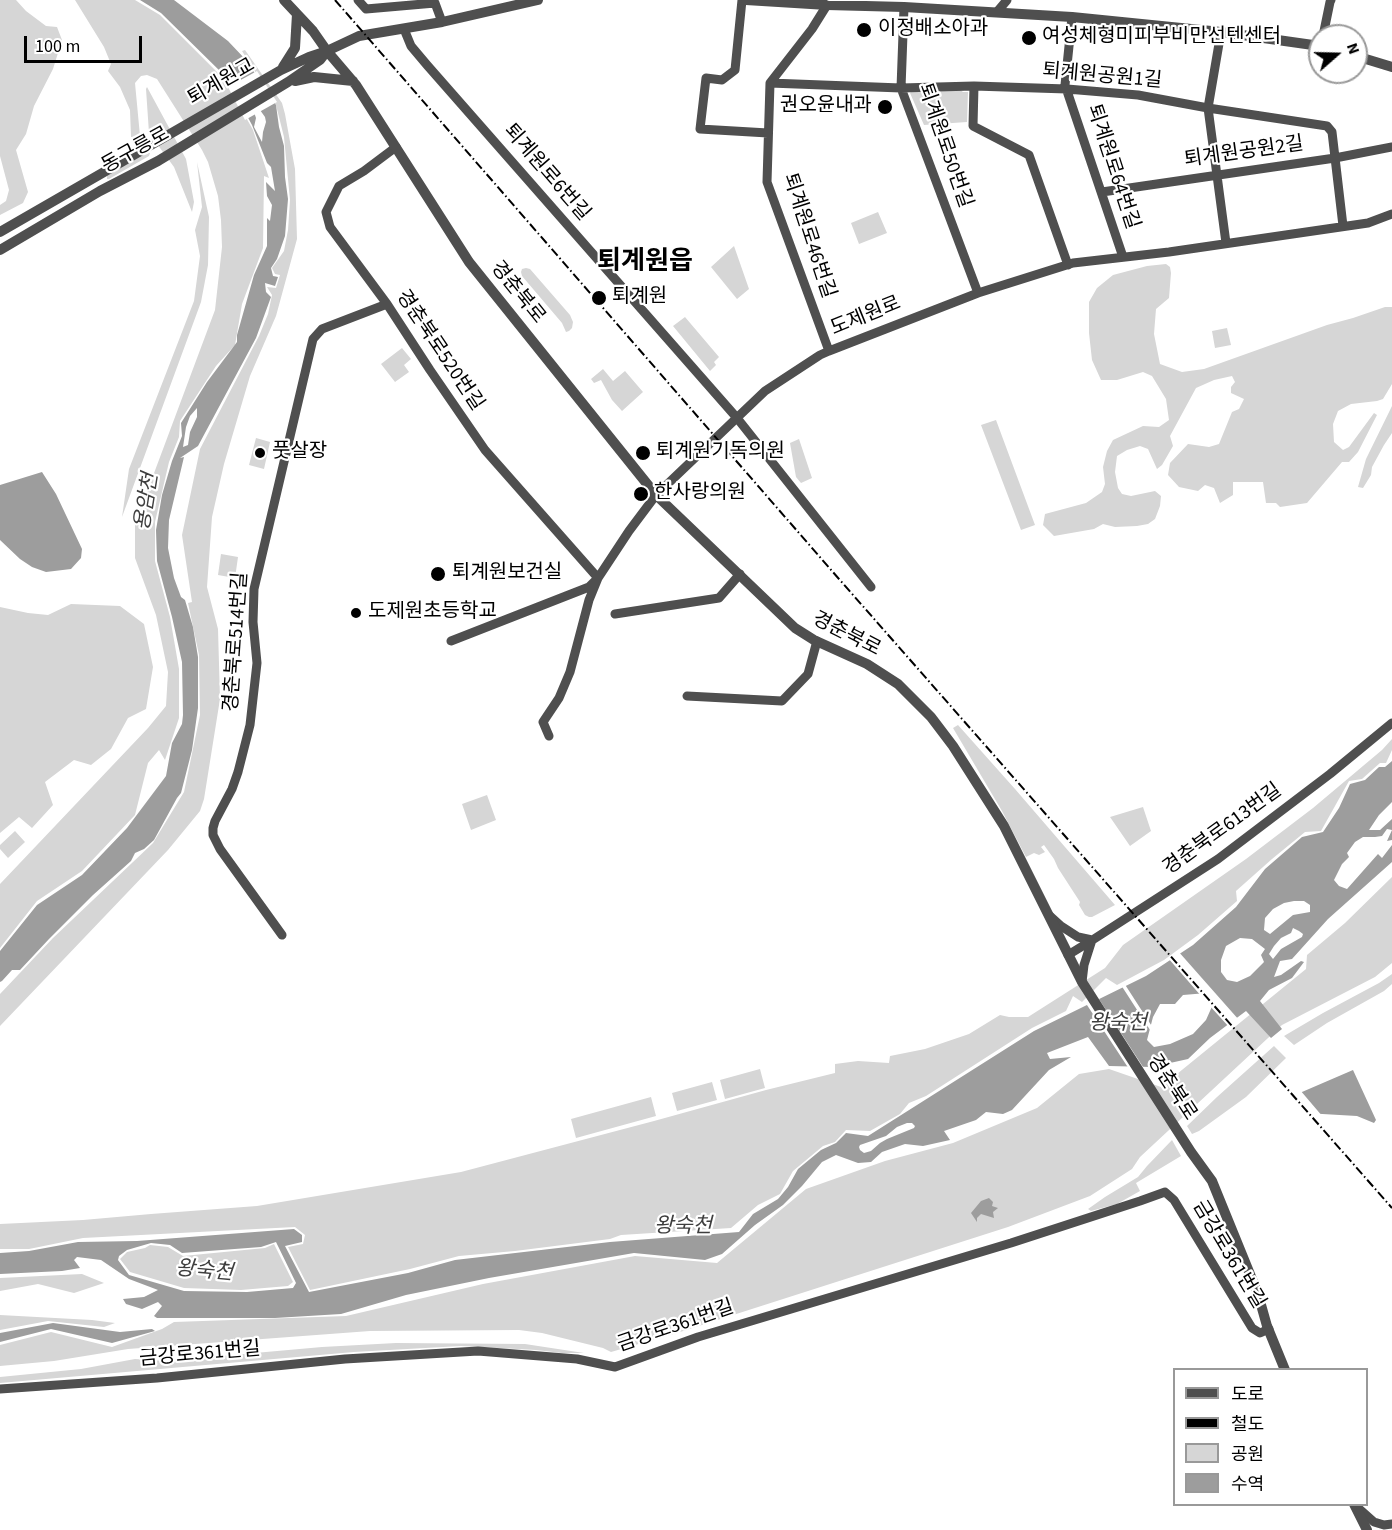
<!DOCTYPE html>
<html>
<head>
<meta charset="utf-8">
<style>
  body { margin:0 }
  #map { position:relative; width:1392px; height:1530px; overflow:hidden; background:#fff; font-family:"Source Sans 3","Noto Sans KR",sans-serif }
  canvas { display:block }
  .legend { position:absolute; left:1173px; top:1368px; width:195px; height:138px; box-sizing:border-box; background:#fff; border:2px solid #999; margin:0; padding:8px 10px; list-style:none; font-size:18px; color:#000 }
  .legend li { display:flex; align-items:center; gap:12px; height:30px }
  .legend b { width:30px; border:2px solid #999 }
  .north { position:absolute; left:1308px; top:24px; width:60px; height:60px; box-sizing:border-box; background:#fff; border:2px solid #999; border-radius:50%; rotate:70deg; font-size:16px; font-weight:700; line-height:24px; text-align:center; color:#000 }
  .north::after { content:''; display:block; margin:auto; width:21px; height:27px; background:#000; clip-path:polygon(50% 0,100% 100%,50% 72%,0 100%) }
  .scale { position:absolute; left:24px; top:36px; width:118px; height:27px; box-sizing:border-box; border:3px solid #000; border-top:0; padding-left:8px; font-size:18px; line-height:21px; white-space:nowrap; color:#000; -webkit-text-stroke:4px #fff; paint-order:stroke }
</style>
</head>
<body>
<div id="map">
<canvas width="1392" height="1530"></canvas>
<ul class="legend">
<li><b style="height:8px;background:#4f4f4f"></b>도로</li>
<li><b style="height:8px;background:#000"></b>철도</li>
<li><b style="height:16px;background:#d6d6d6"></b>공원</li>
<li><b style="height:16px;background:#9d9d9d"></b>수역</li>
</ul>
<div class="north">N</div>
<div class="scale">100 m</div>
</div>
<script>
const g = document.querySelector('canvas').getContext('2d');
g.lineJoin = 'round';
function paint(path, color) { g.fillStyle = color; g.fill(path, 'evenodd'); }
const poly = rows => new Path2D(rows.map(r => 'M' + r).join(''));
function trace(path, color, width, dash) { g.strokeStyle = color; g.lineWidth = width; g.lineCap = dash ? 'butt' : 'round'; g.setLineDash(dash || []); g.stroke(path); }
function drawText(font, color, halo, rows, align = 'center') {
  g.font = font + ' "Source Sans 3","Noto Sans KR",sans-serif'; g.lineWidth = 4.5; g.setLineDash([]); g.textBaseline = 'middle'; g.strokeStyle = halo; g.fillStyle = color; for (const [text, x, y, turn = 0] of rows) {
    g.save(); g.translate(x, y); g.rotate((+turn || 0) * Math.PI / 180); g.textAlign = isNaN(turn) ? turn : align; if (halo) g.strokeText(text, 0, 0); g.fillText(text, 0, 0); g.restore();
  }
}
paint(poly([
  [0,0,16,0,26,11,46,26,57,27,62,40,53,69,34,106,26,134,16,150,28,192,23,203,0,215,0,205,6,201,9,190,0,156],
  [75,0,135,0,160,15,225,80,253,130,269,178,264,176,263,248,242,304,235,345,216,366,180,421,179,437,169,462,155,522,155,561,170,617,179,669,179,718,165,760,159,750,148,763,135,815,82,871,37,901,0,948,0,884,148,728,166,706,168,672,156,615,135,558,135,524,215,310,222,247,221,220,218,196,208,162,202,150,157,79,147,75,141,76,135,83,140,136,131,137,130,110,120,87,108,71,111,64,104,47],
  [245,50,282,103,285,114,295,169,297,239,276,316,250,376,224,464,212,517,207,587,218,629,220,699,204,799,200,811,168,850,0,1026,0,994,53,938,153,843,184,792,200,715,199,655,188,603,192,602,182,535,200,449,259,336,268,314,272,295,267,287,276,288,280,275,275,274,272,268,284,251,288,230,290,200,284,137,276,105,242,51],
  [147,87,186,159,194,202,192,212,174,167,149,133,146,89],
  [959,89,963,92,968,92,967,122,924,125,910,93,912,90],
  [147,152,150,153,149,156,109,179,107,179,107,176],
  [197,162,209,217,208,265,201,302,122,517,129,469,194,301,200,256,195,230,202,207],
  [878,212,887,233,859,244,851,223],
  [734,246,749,289,737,299,711,267],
  [1166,264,1170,267,1171,273,1169,298,1156,309,1154,334,1160,364,1182,372,1204,369,1327,325,1353,318,1385,307,1392,307,1392,384,1383,399,1377,401,1351,404,1338,411,1333,424,1334,442,1343,450,1349,447,1374,413,1377,415,1358,452,1349,462,1342,462,1307,503,1280,507,1276,503,1266,503,1263,482,1233,482,1233,495,1220,503,1214,488,1205,485,1198,491,1179,487,1168,475,1170,463,1188,444,1209,447,1219,444,1232,412,1239,409,1244,399,1231,393,1231,387,1235,382,1232,376,1214,380,1196,388,1170,436,1173,446,1162,465,1157,469,1148,449,1140,446,1127,450,1117,456,1115,472,1118,488,1122,494,1131,496,1155,491,1161,496,1160,506,1155,519,1148,524,1137,526,1115,527,1103,524,1094,529,1054,536,1043,525,1045,514,1086,503,1102,492,1105,484,1103,467,1107,451,1113,440,1143,426,1159,427,1169,420,1166,399,1152,376,1143,372,1117,380,1101,380,1092,360,1089,333,1089,302,1097,288,1113,275,1147,266],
  [526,268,530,269,570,315,573,322,572,328,569,331,566,332,562,323,522,276,521,272,522,269],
  [685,317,719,357,714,362,716,365,710,371,673,326],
  [1227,328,1231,345,1215,348,1212,331],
  [402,348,411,359,404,365,409,372,395,382,381,364],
  [603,369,613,381,625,371,643,392,622,411,612,400,601,380,594,383,591,379],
  [1392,406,1392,433,1384,445,1372,467,1371,475,1363,488,1358,487,1366,459],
  [996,420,1035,525,1021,530,981,425],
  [256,438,270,442,264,469,249,465],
  [799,439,812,478,801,483,796,477,790,443],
  [221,554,238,557,235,578,218,575],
  [71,604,120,606,144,624,153,667,146,709,128,718,111,749,91,765,74,760,45,782,53,805,32,828,19,817,0,833,0,607,28,613,48,615],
  [958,725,1015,789,1115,905,1092,917,1089,917,1085,915,1079,905,1080,902,1058,868,1054,859,1044,845,1041,847,1045,852,1039,855,1034,853,1026,857,1002,811,953,728],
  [1392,739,1392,750,1386,763,1380,763,1362,779,1349,781,1321,831,1305,832,1272,859,1236,891,1237,901,1198,935,1164,960,1117,985,1106,978,1082,1002,1073,996,1066,1011,1032,1028,926,1096,909,1103,900,1114,870,1131,846,1130,835,1142,823,1146,793,1171,780,1194,758,1205,731,1228,621,1235,610,1239,515,1251,459,1256,410,1269,310,1290,288,1247,303,1244,305,1235,295,1227,83,1238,29,1249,0,1249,0,1224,83,1220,151,1214,257,1206,461,1172,654,1121,766,1090,835,1073,835,1064,858,1061,889,1063,890,1056,925,1049,969,1034,1000,1015,1009,1017,1028,1017,1105,968,1123,945,1246,859,1313,808,1382,750],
  [487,795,496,820,471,830,462,804],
  [1143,807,1151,831,1130,846,1110,817],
  [15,831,25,842,8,858,0,849,0,845],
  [1392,877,1392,963,1375,977,1282,1025,1140,1157,1132,1169,1090,1196,1008,1227,680,1332,611,1352,603,1348,542,1333,519,1330,370,1331,128,1349,54,1361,0,1366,0,1345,51,1332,112,1347,162,1329,174,1322,346,1316,483,1284,635,1256,717,1263,806,1189,885,1161,953,1143,1037,1108,1079,1074,1109,1069,1161,1087,1306,969,1307,955,1345,923],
  [1392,974,1392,984,1384,991,1327,1023,1294,1045,1284,1036,1323,1013,1379,983],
  [1274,1046,1286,1058,1246,1097,1199,1131,1192,1134,1187,1126,1217,1097],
  [760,1069,765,1088,725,1099,720,1080],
  [712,1082,717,1100,677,1111,672,1093],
  [651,1097,656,1116,576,1138,571,1119],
  [1172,1140,1181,1156,1136,1183,1140,1191,1117,1204,1091,1211,1088,1209,1105,1197,1138,1177,1147,1166],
  [274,1244,293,1282,288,1286,241,1290,184,1288,130,1272,120,1259,127,1252,145,1248,150,1245,168,1247,183,1256,265,1248],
  [82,1274,104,1283,74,1293,38,1284,0,1291,0,1278],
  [0,1315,92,1320,115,1323,104,1327,48,1321,0,1330],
  [396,1343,525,1344,584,1353,562,1353,536,1350,461,1346,354,1352,0,1383,0,1377,81,1369,135,1359,165,1361,322,1347]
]), '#d6d6d6');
paint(poly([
  [140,0,174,0,228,41,246,60,276,105,279,127,284,146,285,177,288,199,285,236,277,259,271,268,273,276,278,277,275,286,265,283,266,292,271,297,256,338,198,446,180,458,184,457,169,520,168,548,174,578,181,597,185,600,193,627,198,657,198,708,192,750,181,793,177,798,154,840,144,849,135,853,131,861,93,895,49,939,20,970,12,970,2,981,0,982,0,951,37,905,82,875,127,828,166,776,172,743,182,724,183,715,182,662,172,617,157,561,156,530,162,495,172,461,182,436,181,423,207,382,237,342,237,335,254,275,267,246,267,218,270,221,272,205,267,196,266,182,275,191,271,167,267,163,252,125,226,77,161,13],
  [260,110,265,117,266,122,263,132,262,142,254,127,256,118,254,112],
  [197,408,197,417,190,432,188,445,183,447,186,427,190,416],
  [42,472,56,494,82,549,81,558,71,569,46,572,32,567,20,559,0,540,0,485],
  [1392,761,1392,802,1379,815,1369,830,1380,830,1392,819,1392,840,1387,841,1392,830,1387,829,1382,836,1375,837,1363,837,1355,842,1347,853,1349,857,1342,864,1334,880,1339,886,1347,889,1378,854,1382,858,1392,845,1392,862,1328,919,1292,959,1280,961,1274,977,1281,975,1301,961,1304,962,1292,978,1269,990,1260,1001,1282,1029,1271,1038,1246,1011,1210,1038,1188,1059,1152,1067,1109,1066,1088,1037,1047,1053,1050,1059,1071,1057,1049,1070,1012,1110,1003,1114,986,1112,976,1120,944,1131,950,1140,923,1146,905,1144,882,1152,871,1162,858,1163,836,1155,822,1162,802,1186,783,1205,755,1225,722,1254,705,1260,634,1253,489,1278,406,1295,341,1314,275,1318,157,1318,154,1316,162,1306,158,1302,142,1309,126,1304,123,1299,144,1297,158,1290,129,1279,101,1260,77,1257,74,1260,80,1268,62,1271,0,1274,0,1253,29,1251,78,1242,137,1241,294,1229,302,1235,302,1242,285,1246,309,1292,408,1273,455,1260,610,1242,739,1232,753,1214,778,1199,788,1187,798,1169,821,1150,836,1143,846,1133,868,1136,1034,1031,1146,976,1193,945,1236,907,1265,869,1302,837,1323,832,1339,808,1350,784,1365,780,1379,767,1385,767],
  [1294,901,1304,901,1310,905,1310,912,1293,915,1270,934,1264,930,1265,918,1273,909,1284,903],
  [1293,928,1299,931,1303,934,1302,937,1281,949,1273,959,1269,954,1274,946,1281,938,1291,933],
  [1240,938,1252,939,1265,949,1261,955,1264,962,1250,976,1237,982,1227,980,1221,972,1221,960,1226,946],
  [1207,993,1214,1002,1206,1020,1193,1034,1170,1044,1154,1047,1147,1040,1153,1017,1160,1004,1175,1004,1183,995],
  [907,1123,912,1123,915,1126,914,1128,887,1139,880,1143,871,1151,864,1153,860,1150,859,1147,860,1145,886,1136,897,1127],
  [276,1242,296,1283,293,1288,247,1292,184,1291,129,1275,118,1260,119,1256,127,1250,151,1243,170,1245,182,1253,261,1247],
  [1353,1070,1376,1120,1374,1123,1357,1116,1305,1113,1295,1095],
  [989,1198,993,1202,992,1206,998,1208,993,1212,994,1218,981,1214,977,1218,977,1222,971,1213,981,1201],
  [53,1323,120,1332,152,1329,155,1331,112,1343,51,1329,0,1342,0,1333]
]), '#9d9d9d');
paint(poly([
  [257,71,277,102,245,120,228,87],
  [1178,951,1239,1020,1229,1027,1209,1005,1211,1003,1205,996,1202,997,1168,958],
  [1124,983,1153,1028,1152,1033,1121,985],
  [1097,996,1145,1070,1129,1069,1085,1002],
  [1300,1090,1323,1117,1306,1116,1299,1108,1292,1095,1294,1093]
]), '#fff');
trace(poly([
  [358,0,366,9,435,3,442,22],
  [742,0,735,70,722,80,706,78,700,129,768,133],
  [827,5,812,29,770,83,767,182,829,351],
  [904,7,901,88,978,293],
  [997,12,1007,0],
  [1072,17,1065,85,1123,257],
  [404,29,411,46,427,65,737,418,871,587],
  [1221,32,1208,108,1226,243],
  [1323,36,1330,2,1331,0],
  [770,83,901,88,974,86,1067,89,1138,95,1208,108,1327,126,1332,132,1343,226],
  [974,86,973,126,1029,155,1068,265],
  [396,147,364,171,339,186,326,212,330,227,387,304,430,370,485,450,598,578,589,600,570,672,559,698,543,722,549,736],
  [1102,192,1335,158,1392,147],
  [615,614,719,598,740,574],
  [451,641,589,587,598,578,629,531,656,495,765,391,820,355,829,351,978,293,1073,263,1169,252,1368,223,1392,214],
  [687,696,782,701,808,674,817,641],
  [1050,916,1061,926,1078,937,1092,940,1084,965,1082,982],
  [282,935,220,849,213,835,213,828,215,821,232,789,238,772,250,725,257,663,253,622,254,589,313,339,322,329,387,304],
  [1068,955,1094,939,1218,859,1330,774,1392,723],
  [0,1389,157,1378,345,1359,478,1351,577,1359,615,1367,698,1337,1011,1243,1140,1201,1165,1192,1174,1200,1252,1328,1260,1333,1269,1329],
  [1356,1506,1374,1522,1384,1525,1392,1524]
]), '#4f4f4f', 9);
trace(poly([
  [284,0,313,31,327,51,356,85,469,262,656,495,795,628,814,640,867,664,898,684,931,717,953,746,1004,826,1082,982,1191,1152,1212,1181,1258,1294,1267,1326,1285,1370],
  [746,0,827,5,904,7,1072,17,1221,32,1320,46],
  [1356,56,1392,67],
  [283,67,295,48,297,14],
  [295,81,314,77,353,81],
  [0,232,281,70,309,57,327,51,359,36,442,22,538,0],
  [0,250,100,191,158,161,288,82,320,60,327,51],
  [1354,1504,1367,1530]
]), '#4f4f4f', 10);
trace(poly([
  [335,0,839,579,1392,1208]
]), '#000', 2, [9, 3, 1.5, 3]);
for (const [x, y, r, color] of [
  [864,30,8,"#000"],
  [1029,38,8,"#000"],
  [885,107,8,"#000"],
  [599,298,8,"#000"],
  [260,453,6,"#000"],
  [643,453,8,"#000"],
  [641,494,8,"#000"],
  [438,574,8,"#000"],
  [356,613,6,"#000"]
]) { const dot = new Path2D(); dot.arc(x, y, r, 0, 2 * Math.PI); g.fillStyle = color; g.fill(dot); trace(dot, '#fff', 2); }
drawText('20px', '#000', '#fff', [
  ["이정배소아과",878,30],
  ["여성체형미피부비만선텐센터",1042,38],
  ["권오윤내과",872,107,"right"],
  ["퇴계원",612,298],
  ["풋살장",272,453],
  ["퇴계원기독의원",656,453],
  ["한사랑의원",654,494],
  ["퇴계원보건실",452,574],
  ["도제원초등학교",368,613]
], 'left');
drawText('20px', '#000', '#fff', [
  ["퇴계원공원1길",1102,77,5],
  ["퇴계원교",222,83,-30],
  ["퇴계원로50번길",944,146,71],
  ["동구릉로",136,151,-29],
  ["퇴계원공원2길",1244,153,-8],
  ["퇴계원로64번길",1112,167,72],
  ["퇴계원로6번길",546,173,49],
  ["퇴계원로46번길",808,236,72],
  ["경춘북로",517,293,51],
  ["도제원로",866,317,-22],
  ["경춘북로520번길",439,351,56],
  ["경춘북로",846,635,27],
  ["경춘북로514번길",237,642,-86],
  ["경춘북로613번길",1223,830,-36],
  ["경춘북로",1171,1088,57],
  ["금강로361번길",1228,1255,59],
  ["금강로361번길",676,1327,-19],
  ["금강로361번길",200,1355,-5]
]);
drawText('italic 21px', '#3e3e3e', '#fff', [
  ["용암천",148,502,-81],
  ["왕숙천",1118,1024],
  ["왕숙천",683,1227],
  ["왕숙천",204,1272,5]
]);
drawText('bold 26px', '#000', '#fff', [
  ["퇴계원읍",645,263]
]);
</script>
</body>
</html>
